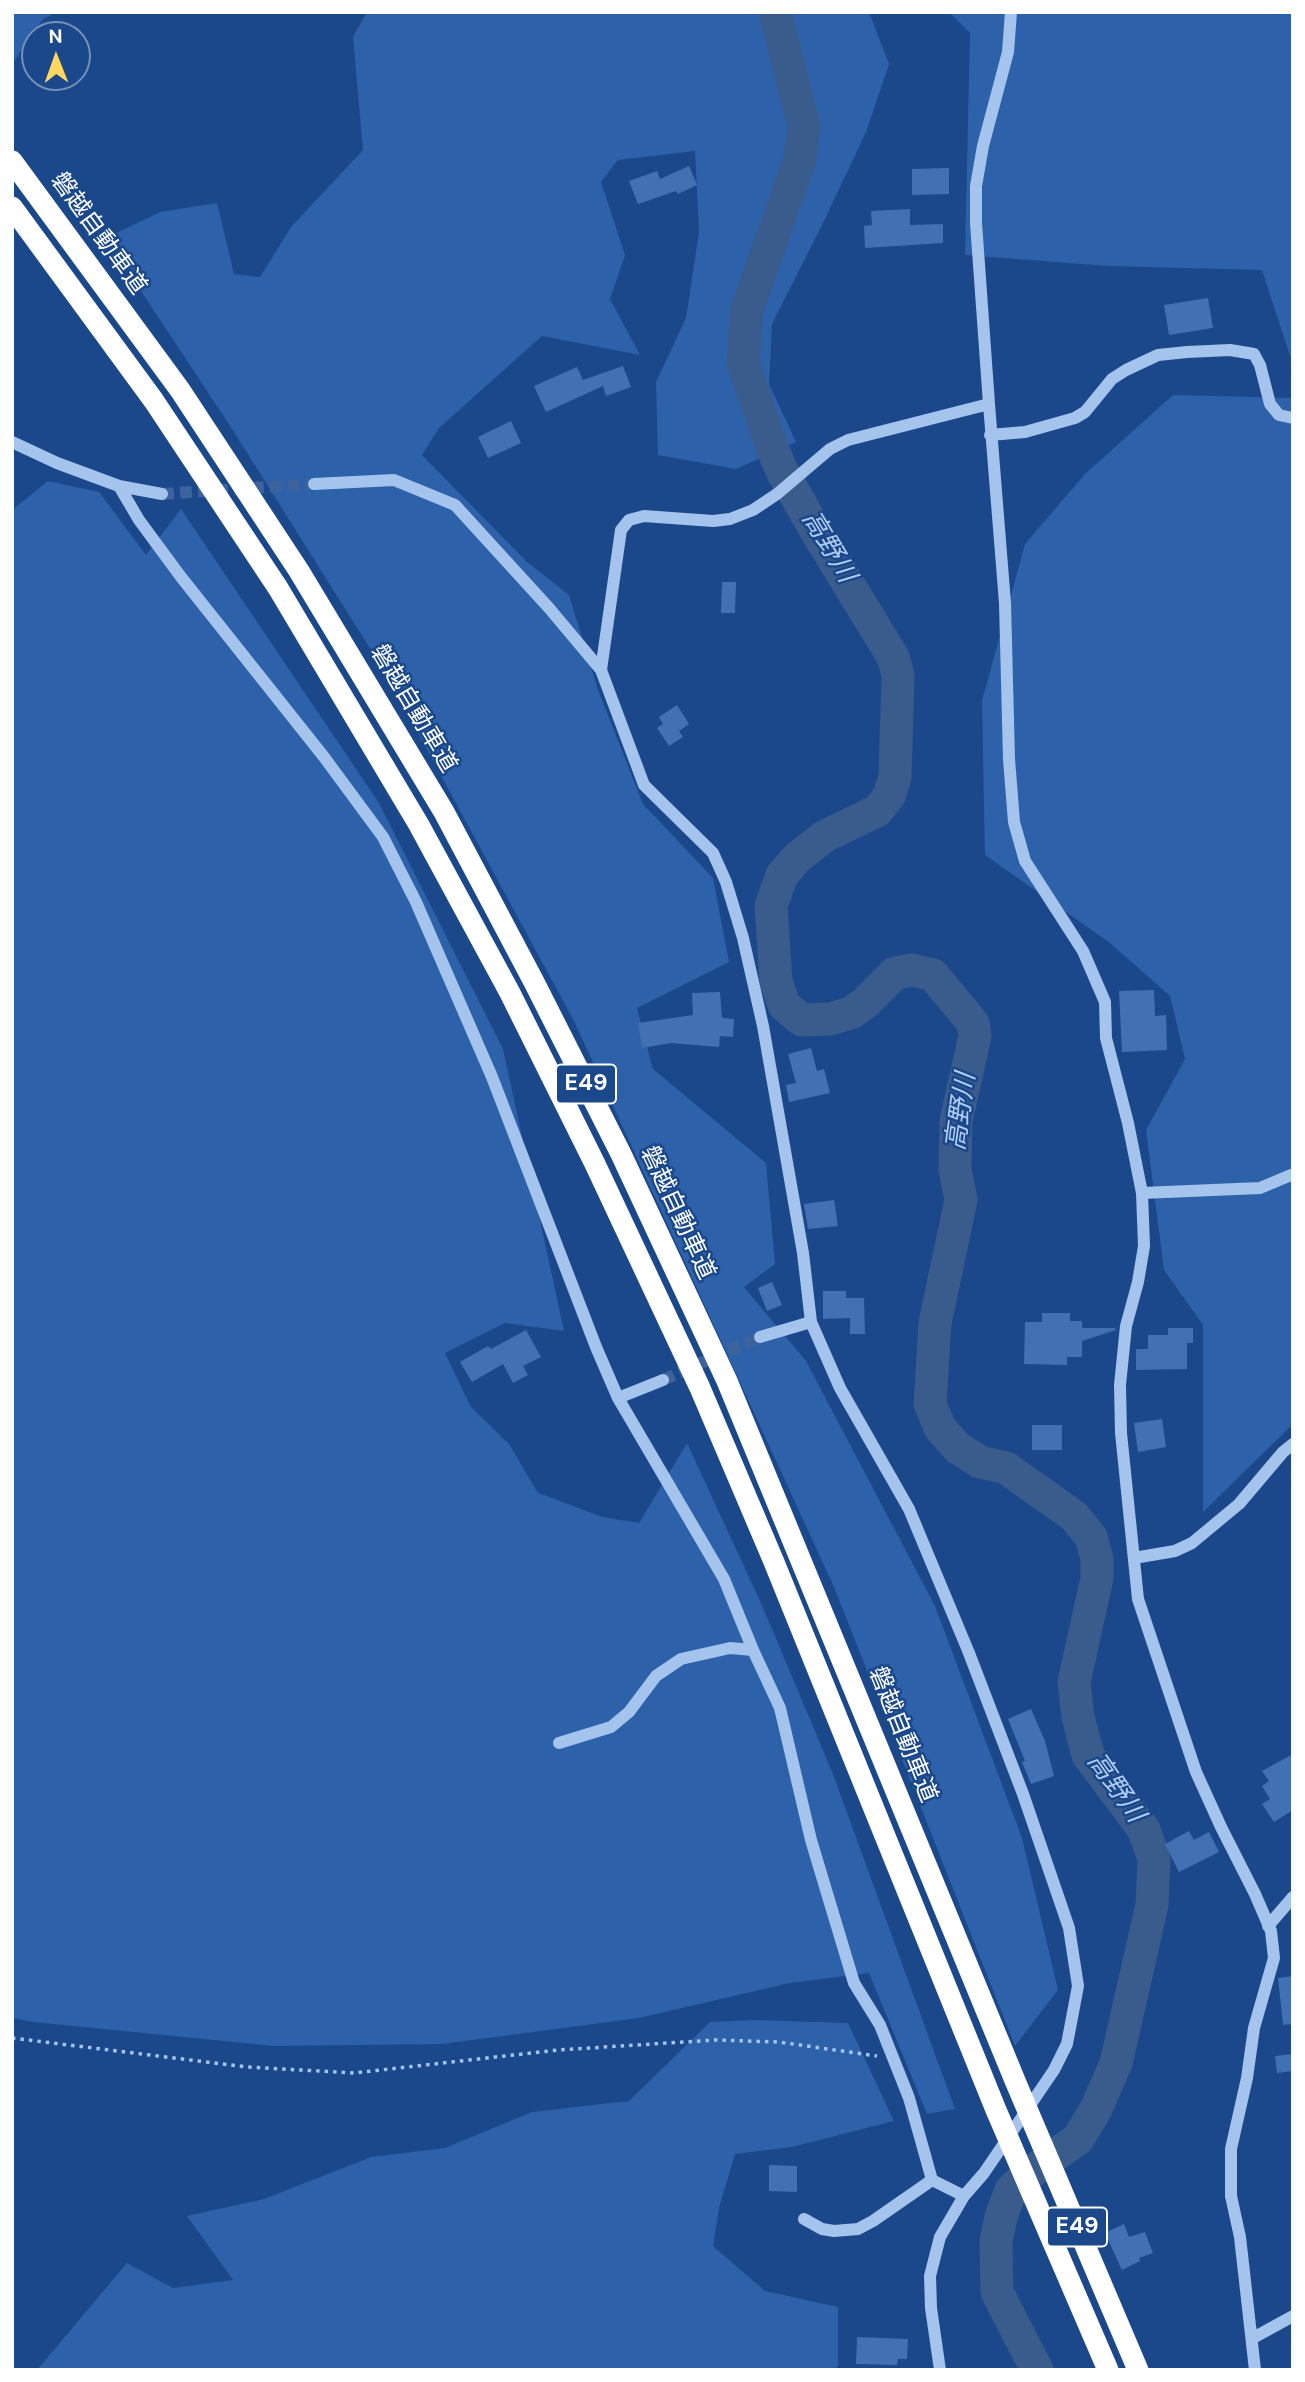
<!DOCTYPE html>
<html>
<head>
<meta charset="utf-8">
<style>
  body { margin:0 }
  #map { position:relative; width:1305px; height:2382px; overflow:hidden; background:#1a488a; font-family:"DM Sans",sans-serif }
  canvas { display:block }
  .frame { position:absolute; inset:0; border:14px solid #fff; pointer-events:none }
  .north { position:absolute; left:21px; top:21px; width:70px; height:70px; box-sizing:border-box; background:#1a488a; border:2px solid #7691b9; border-radius:50%; rotate:359deg; font-size:19px; font-weight:700; line-height:28px; text-align:center; color:#fff }
  .north::after { content:''; display:block; margin:auto; width:24px; height:32px; background:#ffd660; clip-path:polygon(50% 0,100% 100%,50% 72%,0 100%) }
</style>
</head>
<body>
<div id="map">
<canvas width="1305" height="2382"></canvas>
<div class="frame"></div>
<div class="north">N</div>
</div>
<script>
const g = document.querySelector('canvas').getContext('2d');
g.lineJoin = 'round';
function paint(path, color) { g.fillStyle = color; g.fill(path, 'evenodd'); }
const poly = rows => new Path2D(rows.map(r => 'M' + r).join(''));
function trace(path, color, width, dash) { g.strokeStyle = color; g.lineWidth = width; g.lineCap = dash ? 'butt' : 'round'; g.setLineDash(dash || []); g.stroke(path); }
function drawText(font, color, halo, rows, align = 'center') {
  g.font = font + ' "DM Sans","Noto Sans JP",sans-serif'; g.lineWidth = 5; g.setLineDash([]); g.textBaseline = 'middle'; g.strokeStyle = halo; g.fillStyle = color; for (const [text, x, y, turn = 0] of rows) {
    g.save(); g.translate(x, y); g.rotate((+turn || 0) * Math.PI / 180); g.textAlign = isNaN(turn) ? turn : align; if (halo) g.strokeText(text, 0, 0); g.fillText(text, 0, 0); g.restore();
  }
}
paint(poly([
  [12,12,57,12,43,19,12,64],
  [367,12,869,12,889,64,866,132,824,221,772,324,769,384,796,442,736,469,658,455,656,382,686,318,699,232,695,151,618,160,601,182,625,255,610,299,640,355,542,336,439,428,422,455,526,561,569,595,598,690,643,804,713,878,729,962,637,1008,653,1069,766,1163,775,1264,744,1287,806,1361,935,1606,1022,1838,1058,1990,1015,2046,834,1587,574,1021,386,674,234,432,106,238,160,212,217,203,234,274,260,277,291,227,363,150,353,37],
  [949,12,1293,12,1293,357,1290,356,1262,270,1108,266,965,255,970,33],
  [1173,395,1293,398,1293,1424,1203,1512,1203,1325,1164,1270,1146,1130,1185,1059,1170,996,1110,943,985,855,982,701,1025,544,1085,474],
  [48,481,99,492,146,555,181,509,379,803,503,1049,564,1331,505,1323,445,1353,471,1407,509,1444,538,1493,603,1517,639,1523,687,1443,761,1603,833,1774,955,2109,927,2114,869,1973,790,1983,639,2018,442,2044,274,2046,33,2022,12,2018,12,510],
  [755,2020,848,2023,894,2121,792,2147,735,2154,719,2208,713,2246,765,2291,838,2307,838,2365,835,2370,37,2370,127,2263,173,2288,233,2280,187,2216,264,2199,371,2157,445,2148,532,2112,629,2101,710,2022]
]), '#2d61a9');
trace(poly([
  [775,12,804,127,799,162,747,309,743,363,772,448,783,473,816,531,893,657,898,675,895,777,889,796,877,811,825,836,798,857,782,875,771,906,776,981,784,1005,802,1020,830,1019,851,1013,865,1003,895,973,912,970,933,975,973,1023,975,1036,956,1121,955,1169,961,1200,935,1323,930,1404,940,1428,958,1448,980,1462,1006,1468,1074,1516,1091,1537,1097,1559,1097,1578,1074,1682,1078,1717,1088,1755,1144,1830,1154,1859,1152,1905,1116,2063,1096,2109,1078,2139,1030,2173,1011,2190,1001,2217,996,2241,997,2292,1037,2370]
]), '#3a5c8d', 33);
paint(poly([
  [689,166,697,185,678,194,676,191,638,204,629,181,657,171,660,179],
  [949,168,949,194,912,195,912,169],
  [910,209,910,225,943,224,943,243,865,248,864,226,872,225,871,211],
  [1208,298,1213,328,1169,335,1164,305],
  [623,366,631,387,606,396,603,386,546,412,534,386,577,367,583,380],
  [511,421,521,443,488,458,478,437],
  [722,582,736,582,735,613,721,613],
  [677,705,689,724,679,731,683,737,669,746,657,728,663,724,659,717],
  [1154,990,1155,1016,1166,1015,1167,1050,1122,1052,1119,991],
  [720,992,722,1018,734,1019,733,1037,720,1036,719,1047,671,1043,642,1048,638,1023,693,1015,692,993],
  [811,1048,817,1071,824,1069,830,1093,789,1102,786,1085,796,1083,788,1054],
  [834,1200,838,1226,808,1229,804,1204],
  [772,1282,782,1305,767,1311,758,1288],
  [823,1291,846,1291,846,1298,864,1298,865,1334,850,1334,850,1318,823,1319],
  [1042,1313,1070,1313,1070,1321,1082,1321,1082,1328,1115,1328,1116,1330,1082,1341,1082,1357,1067,1357,1067,1365,1024,1364,1025,1322,1042,1322],
  [1168,1328,1193,1328,1193,1343,1187,1343,1187,1369,1136,1370,1136,1349,1148,1349,1148,1335,1168,1335],
  [526,1330,541,1357,523,1366,528,1375,513,1383,503,1364,472,1382,460,1362,488,1346,491,1349],
  [1162,1419,1166,1447,1138,1452,1134,1423],
  [1032,1425,1062,1425,1062,1450,1032,1450],
  [1031,1709,1045,1741,1054,1776,1031,1784,1022,1762,1025,1761,1008,1719],
  [1293,1754,1293,1810,1274,1822,1262,1804,1270,1799,1262,1786,1269,1781,1262,1771],
  [1189,1831,1194,1840,1209,1832,1219,1852,1179,1872,1165,1844],
  [1293,1976,1293,2024,1283,2025,1278,1978],
  [1293,2054,1293,2071,1277,2073,1275,2056],
  [769,2165,797,2166,797,2192,769,2191],
  [1124,2224,1129,2237,1145,2232,1153,2253,1139,2258,1140,2261,1122,2270,1105,2233],
  [857,2337,908,2339,907,2359,898,2359,897,2365,856,2364]
]), '#4271b3');
trace(poly([
  [162,494,314,484],
  [663,1380,760,1337]
]), '#3c639c', 12, [12, 6]);
trace(poly([
  [12,2038,247,2067,354,2073,558,2050,715,2040,779,2042,877,2056]
]), '#a4c3ed', 3.5, [3.5, 5]);
trace(poly([
  [989,404,1005,603,1009,759,1014,822,1025,861,1083,951,1105,1002,1106,1038,1128,1123,1142,1193,1144,1246,1138,1282,1126,1326,1120,1385,1121,1433,1138,1599,1196,1772,1221,1827,1255,1894,1271,1931,1274,1958,1254,2028,1247,2078,1231,2149,1231,2196,1240,2237,1255,2370],
  [990,435,1025,432,1075,418,1085,412,1112,379,1126,370,1158,355,1187,352,1230,350,1254,354,1260,365,1270,404,1279,415,1293,418],
  [12,442,57,463,119,486,162,494],
  [314,484,394,480,455,505,549,608,601,670,644,785,713,853,726,882,743,938,763,1026,803,1253,811,1322,840,1388,909,1509,969,1653,1023,1794,1069,1928,1078,1986,1067,2044,1054,2070,984,2173,964,2196,940,2237,930,2276,931,2308,940,2370],
  [119,486,139,520,181,577,324,757,383,837,416,902,492,1077,596,1347,618,1398],
  [601,670,621,530,629,520,644,516,713,521,730,519,753,510,777,494,830,449,848,440,989,404,976,223,976,186,983,146,1008,52,1011,12],
  [1142,1193,1260,1188,1291,1175],
  [760,1337,811,1322],
  [663,1380,618,1398,724,1579,753,1650,780,1708,811,1840,854,1983,880,2025,909,2098,932,2180,964,2196],
  [1134,1558,1175,1551,1192,1543,1239,1504,1283,1452,1293,1444],
  [559,1743,611,1727,629,1712,656,1676,681,1659,730,1648,753,1650],
  [1268,1926,1293,1897],
  [804,2219,822,2229,834,2231,858,2229,873,2221,932,2180],
  [1253,2338,1293,2316]
]), '#a4c3ed', 12);
trace(poly([
  [12,161,180,390,299,571,444,812,534,982,621,1154,727,1381,1016,2083,1138,2370],
  [12,207,154,401,278,588,419,825,510,993,595,1164,700,1388,774,1562,996,2110,1108,2370]
]), '#fff', 21);
for (const [x, y, w] of [
  [586,1084,60],
  [1077,2227,60]
]) { const box = new Path2D(); box.roundRect(x - w / 2, y - 19.5, w, 39, 5); g.fillStyle = '#1a488a'; g.fill(box); trace(box, '#fff', 2); }
drawText('bold 23px', '#fff', null, [
  ["E49",586,1084],
  ["E49",1077,2227]
]);
drawText('24px', '#fff', '#1a488a', [
  ["磐越自動車道",98,234,54],
  ["磐越自動車道",413,709,59],
  ["磐越自動車道",677,1213,65],
  ["磐越自動車道",902,1735,68]
]);
drawText('italic 26px', '#b0cdf5', '#1a488a', [
  ["高野川",828,547,59],
  ["高野川",962,1112,-82],
  ["高野川",1115,1788,55]
]);
</script>
</body>
</html>
